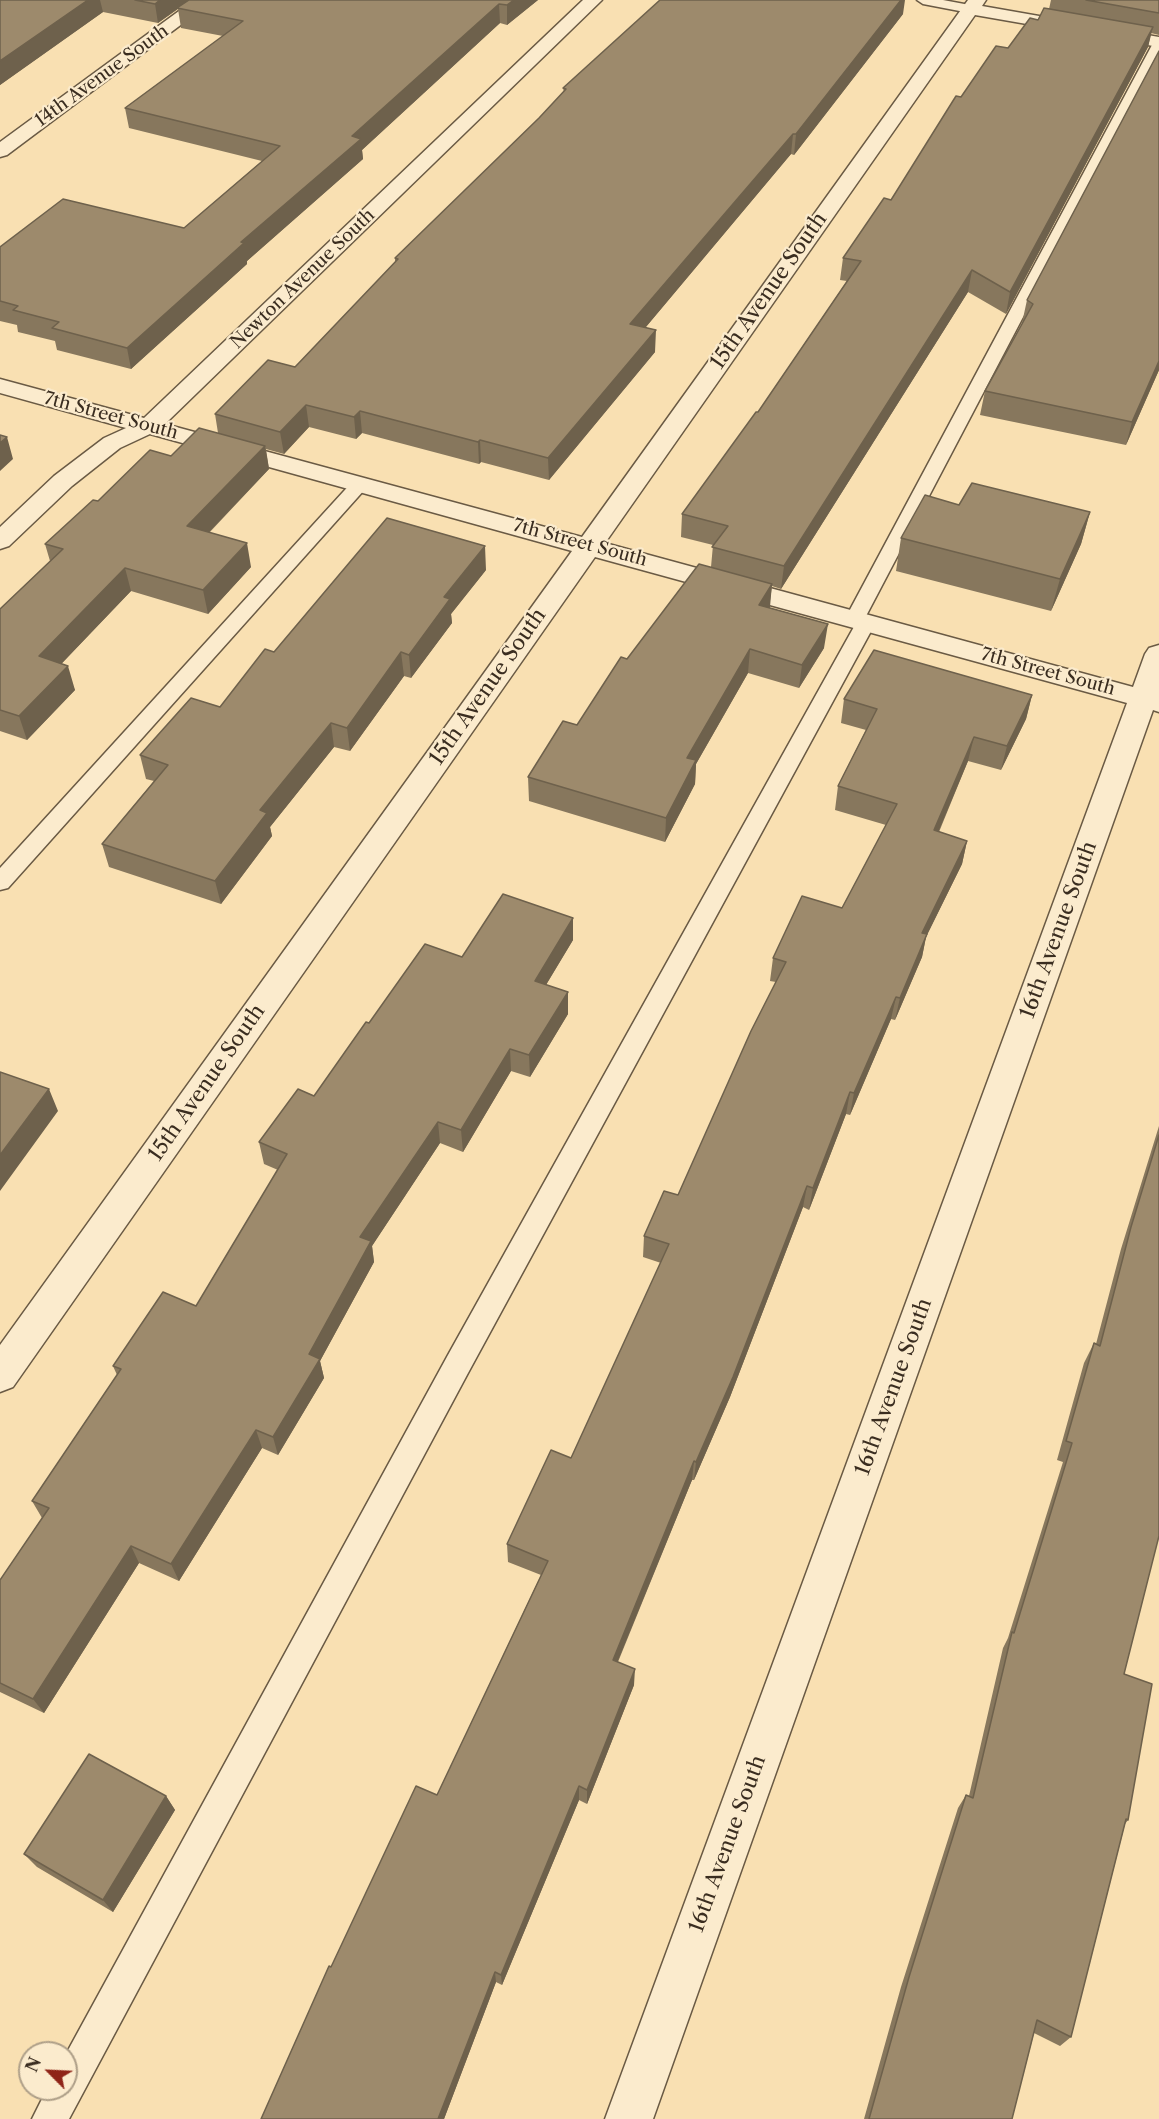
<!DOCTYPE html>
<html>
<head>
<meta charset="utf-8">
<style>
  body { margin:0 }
  #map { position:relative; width:1159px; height:2119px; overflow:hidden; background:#f9e0b2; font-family:"Libre Caslon Text",serif }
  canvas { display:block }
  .north { position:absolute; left:18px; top:2041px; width:60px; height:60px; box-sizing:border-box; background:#fbebcd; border:2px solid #ae9f88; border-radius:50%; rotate:294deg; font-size:16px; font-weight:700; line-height:24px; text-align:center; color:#3a2d20 }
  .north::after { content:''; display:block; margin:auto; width:21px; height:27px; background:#8f2418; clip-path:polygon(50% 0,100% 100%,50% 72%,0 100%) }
</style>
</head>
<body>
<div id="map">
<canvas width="1159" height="2119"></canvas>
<div class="north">N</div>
</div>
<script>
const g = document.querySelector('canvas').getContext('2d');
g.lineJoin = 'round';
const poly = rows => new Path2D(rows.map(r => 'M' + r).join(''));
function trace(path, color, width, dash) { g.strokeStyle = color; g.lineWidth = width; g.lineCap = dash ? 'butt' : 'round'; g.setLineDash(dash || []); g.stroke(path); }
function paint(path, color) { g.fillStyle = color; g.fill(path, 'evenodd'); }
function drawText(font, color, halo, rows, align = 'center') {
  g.font = font + ' "Libre Caslon Text",serif'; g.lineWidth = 4.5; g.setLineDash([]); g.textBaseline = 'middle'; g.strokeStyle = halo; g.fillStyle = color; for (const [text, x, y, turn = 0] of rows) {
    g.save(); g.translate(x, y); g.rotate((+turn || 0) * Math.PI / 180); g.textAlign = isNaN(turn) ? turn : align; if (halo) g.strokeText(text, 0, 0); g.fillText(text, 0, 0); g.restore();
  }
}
const lane = poly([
  [917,0,943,0,975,6,976,9,970,13,923,4,917,0],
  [1159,41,1159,58,866,616,873,618,876,622,468,1373,69,2119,32,2119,47,2089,66,2089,66,2054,448,1355,855,625,848,623,845,619,1152,45,1159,41],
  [360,479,366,480,369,484,366,488,8,888,0,890,0,868,354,480,360,479]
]);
const street = poly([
  [194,0,214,0,7,155,0,157,0,142,194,0],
  [583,0,602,0,165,424,582,537,968,0,986,0,982,6,1159,37,1159,47,975,15,605,543,1133,687,1145,654,1149,648,1159,645,1159,712,1153,710,653,2119,605,2119,1127,703,595,557,13,1387,0,1392,0,1345,572,551,150,434,120,448,72,486,9,546,0,549,0,527,54,476,104,438,126,428,0,393,0,379,144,418,583,0]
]);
trace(lane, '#6a5a44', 3);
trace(street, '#6a5a44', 3);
paint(lane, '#fbebcd');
paint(street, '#fbebcd');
paint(poly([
  [0,0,538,0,507,25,500,23,362,150,363,159,247,261,247,264,131,369,57,350,55,341,18,332,17,325,0,321,0,247,184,228,262,161,129,128,125,108,223,36,181,28,178,9,158,23,103,12,0,85],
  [1051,0,1159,0,1159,35,1151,33,1148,47,1006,314,968,292,781,589,772,586,769,608,824,648,799,688,748,673,696,764,695,784,665,842,529,801,528,777,577,725,627,659,711,567,713,545,681,537,682,514,758,412,847,281,840,280,843,258,891,200,961,97,1008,48,1049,9],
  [903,14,794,155,791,154,645,328,655,352,549,480,481,462,479,464,362,433,356,439,309,427,284,454,266,449,269,469,209,533,251,567,208,614,131,591,61,664,75,690,27,740,0,731,0,609,50,561,45,544,98,501,171,456,218,433,215,414,295,367,395,262,395,258,539,118,564,92,563,88],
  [1159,51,1159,370,1126,445,980,415,985,391,1022,323,1027,300],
  [959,505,1090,512,1081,544,1051,611,896,571,901,538],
  [486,570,451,614,452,623,411,678,404,676,350,751,334,747,270,827,272,836,221,904,109,867,102,844,154,781,146,779,140,755,220,707,274,652],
  [1032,695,1026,719,1001,770,968,761,939,832,967,841,962,864,926,937,922,957,895,1020,891,1019,850,1115,846,1114,809,1210,803,1207,730,1397,694,1480,692,1480,618,1662,634,1685,587,1804,579,1800,502,1985,496,1982,444,2119,261,2119,331,1967,437,1795,541,1575,508,1562,507,1544,571,1458,661,1263,643,1257,644,1236,678,1195,776,982,770,981,773,958,842,908,886,825,835,810,838,786,866,730,841,723,844,699],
  [573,918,573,940,546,985,568,1014,530,1077,511,1071,463,1152,440,1143,372,1246,374,1262,320,1361,324,1378,278,1455,262,1448,179,1581,139,1563,44,1713,0,1692,0,1580,42,1518,32,1501,117,1375,113,1366,196,1306,278,1170,264,1164,259,1142,314,1096,369,1023,462,957],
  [1159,1126,1159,1536,1124,1674,1128,1820,1125,1824,1071,2037,1060,2046,1034,2033,1012,2119,864,2119,901,1987,958,1808,966,1795,969,1796,1003,1648,1008,1638,1063,1462,1057,1460,1084,1363,1094,1343,1096,1344,1121,1249],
  [166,1796,175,1810,113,1912,37,1867,24,1854]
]), '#87775d');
paint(poly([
  [88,0,100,0,103,12,0,85,0,61],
  [160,0,190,0,158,23,155,4],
  [514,0,538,0,507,25,507,5],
  [895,0,905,0,903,14,794,155,796,134],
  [499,4,500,23,362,150,363,159,247,261,247,264,131,369,127,348,241,242,352,136],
  [1153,27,1148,47,1006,314,1010,292],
  [793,134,791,154,630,346,630,324],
  [972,270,968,292,781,589,784,566],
  [656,330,655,352,549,480,548,458],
  [1159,361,1159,370,1126,445,1132,422],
  [306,405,309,427,284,454,280,432],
  [360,411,362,433,356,439,354,417],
  [7,437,13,459,0,471,0,443],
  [480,440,481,462,479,464,478,442],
  [265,446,269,469,192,550,187,526],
  [1090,512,1081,544,1051,611,1060,579],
  [247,543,251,567,208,614,203,590],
  [485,546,486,570,451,614,452,623,411,678,409,655,444,597],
  [125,568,131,591,46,680,39,656],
  [772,584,770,607,756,628,759,605],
  [828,624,824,648,799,688,802,665],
  [750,649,748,673,696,764,695,784,665,842,666,818,687,758],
  [401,652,404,676,350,751,347,728],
  [68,666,75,690,27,740,19,716],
  [1032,695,1026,719,1001,770,1007,746],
  [331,723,334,747,270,827,272,836,221,904,215,881,260,810],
  [974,737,968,761,929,854,934,830],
  [967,841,962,864,926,937,922,957,895,1020,900,998,922,933],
  [573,918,573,940,535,1003,535,981],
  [568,992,568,1014,530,1077,529,1055],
  [896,997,891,1019,850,1115,854,1093],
  [510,1049,511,1071,463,1152,461,1130],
  [49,1089,58,1111,0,1191,0,1155],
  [850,1092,846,1114,809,1210,813,1188],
  [438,1122,440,1143,372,1246,374,1262,320,1361,324,1378,278,1455,273,1437,360,1237],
  [807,1186,803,1207,730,1397,694,1480,696,1462],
  [256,1430,262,1448,179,1581,171,1564],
  [694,1461,692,1480,612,1675,613,1660],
  [131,1546,139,1563,44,1713,33,1699],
  [635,1669,634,1685,587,1804,587,1790],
  [579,1786,579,1800,502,1985,501,1975],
  [166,1796,175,1810,113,1912,103,1900],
  [495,1972,496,1982,444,2119,438,2119]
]), '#6e614c');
const building = poly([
  [0,0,88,0,0,61,0,0],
  [135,0,160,0,155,4,135,0],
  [189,0,514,0,507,5,499,4,352,136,361,139,241,242,244,243,127,348,52,328,59,322,13,310,18,306,0,301,0,247,63,199,184,228,280,146,125,108,243,21,177,8,189,0],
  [660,0,901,0,796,134,793,134,630,324,656,330,548,458,480,440,478,442,360,411,354,417,306,405,280,432,215,414,268,360,295,367,398,259,395,258,539,118,566,89,563,88,660,0],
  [1086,0,1159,0,1159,13,1086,0],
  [1044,8,1153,27,1010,292,972,270,784,566,712,547,728,526,682,514,756,412,758,412,861,261,843,258,884,198,891,200,956,96,961,97,996,46,1008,48,1030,18,1038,20,1044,8],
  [1159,51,1159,361,1132,422,985,391,1033,304,1027,300,1159,51],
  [199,428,265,446,187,526,247,543,203,590,125,568,39,656,68,666,19,716,0,710,0,609,63,549,45,544,93,500,98,501,150,450,171,456,199,428],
  [0,435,7,437,0,443,0,435],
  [972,483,1090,512,1060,579,901,538,925,495,959,505,972,483],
  [387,518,485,546,444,597,450,599,409,655,401,652,347,728,331,723,260,810,267,813,215,881,102,844,168,765,140,755,191,698,220,707,265,649,274,652,387,518],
  [699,564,772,584,759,605,828,624,802,665,750,649,687,758,696,760,666,818,528,777,563,721,577,725,621,657,627,659,699,564],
  [874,650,1032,695,1007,746,974,737,934,830,967,841,922,933,927,934,900,998,896,997,854,1093,850,1092,813,1188,807,1186,733,1377,696,1462,694,1461,613,1660,635,1669,587,1790,579,1786,501,1975,495,1972,438,2119,261,2119,329,1966,331,1967,416,1786,437,1795,548,1561,507,1544,551,1450,571,1458,669,1244,644,1236,664,1191,678,1195,751,1031,786,962,773,958,802,896,842,908,897,804,838,786,877,709,844,699,874,650],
  [503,894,573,918,535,981,568,992,529,1055,510,1049,461,1130,438,1122,360,1237,371,1241,309,1354,320,1359,273,1437,256,1430,171,1564,131,1546,33,1699,0,1683,0,1580,49,1508,32,1501,121,1369,113,1366,163,1292,196,1306,287,1154,259,1142,298,1089,314,1096,366,1022,369,1023,425,944,462,957,503,894],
  [0,1072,49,1089,0,1155,0,1072],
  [1159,1135,1159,1536,1124,1674,1152,1684,1128,1820,1126,1819,1071,2037,1037,2020,1012,2119,869,2119,909,1977,966,1795,973,1798,1012,1632,1014,1633,1072,1443,1066,1441,1094,1343,1100,1346,1131,1227,1159,1135],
  [89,1754,166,1796,103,1900,24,1854,89,1754]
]);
paint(building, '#9d8a6c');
trace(building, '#6e614c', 1.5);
drawText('18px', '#3a2d20', '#fbebcd', [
  ["14th Avenue South",102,76,-36],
  ["Newton Avenue South",303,279,-44],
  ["7th Street South",111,416,15],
  ["7th Street South",580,543,15],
  ["7th Street South",1048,672,15]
]);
drawText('21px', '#3a2d20', '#fbebcd', [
  ["15th Avenue South",769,291,-55],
  ["15th Avenue South",488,687,-55],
  ["16th Avenue South",1059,930,-70],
  ["15th Avenue South",207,1083,-55],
  ["16th Avenue South",894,1387,-70],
  ["16th Avenue South",728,1844,-70]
]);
</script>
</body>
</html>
